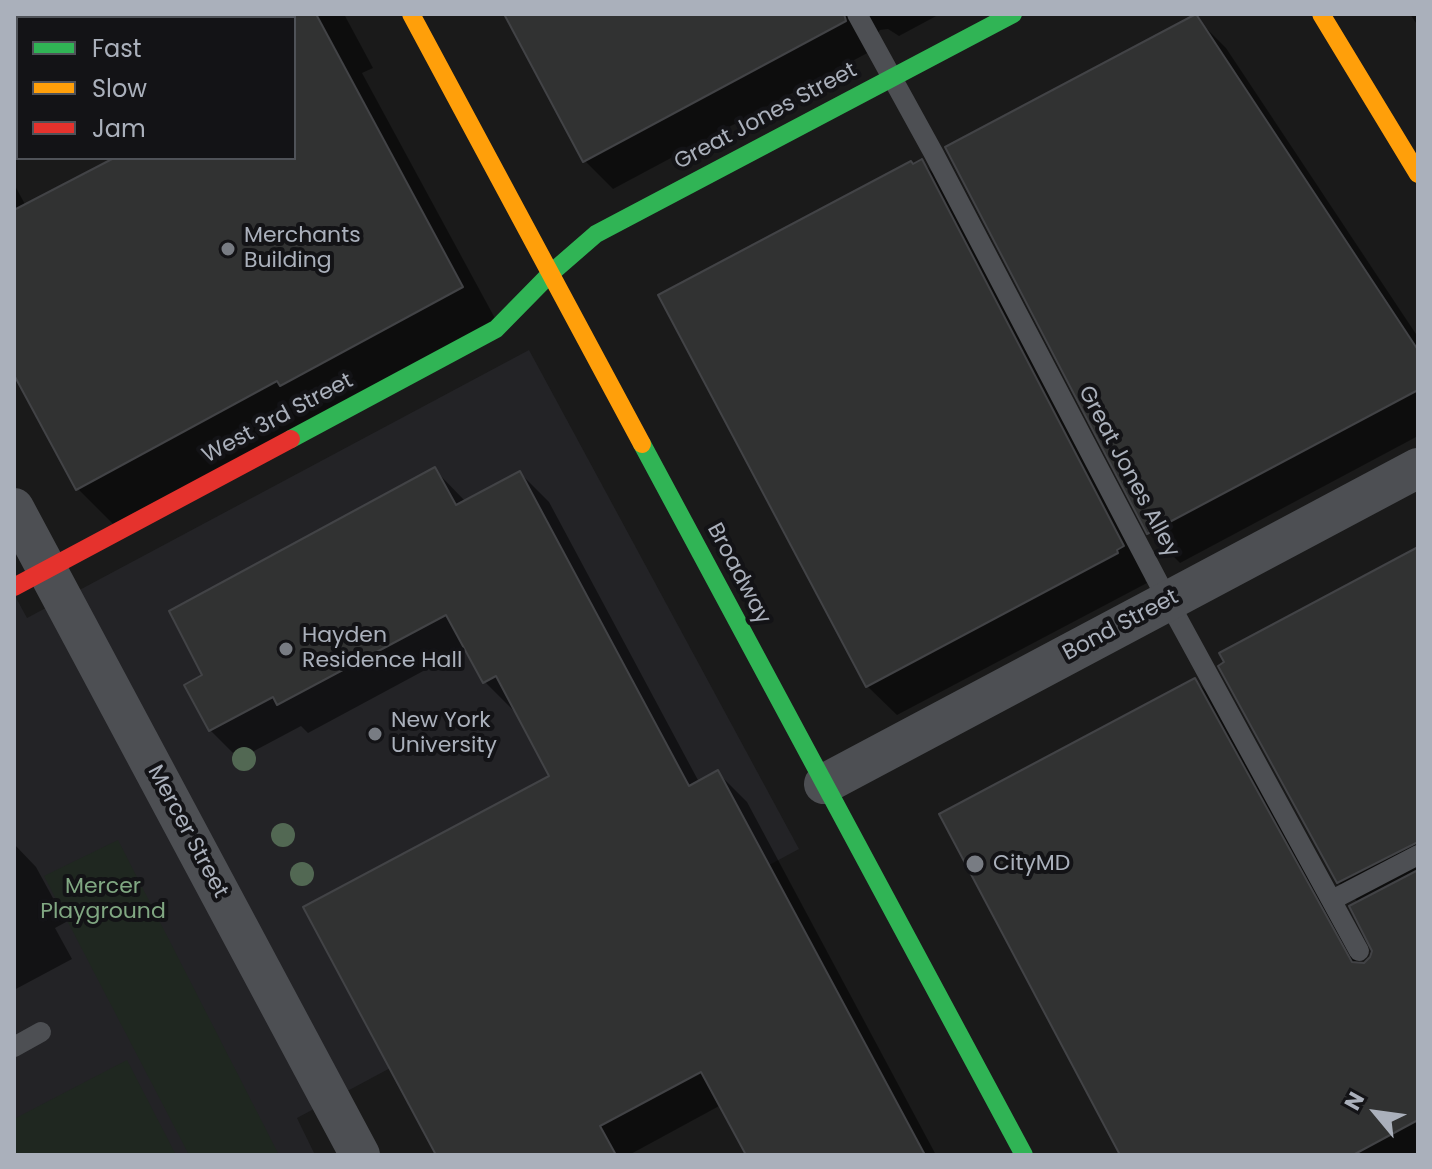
<!DOCTYPE html>
<html>
<head>
<meta charset="utf-8">
<style>
  body { margin:0 }
  #map { position:relative; width:1432px; height:1169px; overflow:hidden; background:#1a1a1a; font-family:Poppins,sans-serif }
  canvas { display:block }
  .frame { position:absolute; inset:0; border:16px solid #aab0bb; pointer-events:none }
  .legend { position:absolute; left:16px; top:16px; width:280px; height:144px; box-sizing:border-box; background:#131316; border:2px solid #4f5258; margin:0; padding:10px 14px; list-style:none; font-size:24px; color:#aab0bb }
  .legend li { display:flex; align-items:center; gap:16px; height:40px }
  .legend b { width:40px; border:2px solid #4f5258 }
  .north { position:absolute; left:1336px; top:1073px; width:80px; height:80px; -webkit-text-stroke:6px #131316; paint-order:stroke; rotate:299deg; font-size:22px; font-weight:700; line-height:32px; text-align:center; color:#aab0bb }
  .north::after { content:''; display:block; margin:auto; width:28px; height:36px; background:#aab0bb; clip-path:polygon(50% 0,100% 100%,50% 72%,0 100%) }
</style>
</head>
<body>
<div id="map">
<canvas width="1432" height="1169"></canvas>
<div class="frame"></div>
<ul class="legend">
<li><b style="height:10px;background:#30b455"></b>Fast</li>
<li><b style="height:10px;background:#ff9f0a"></b>Slow</li>
<li><b style="height:10px;background:#e5322d"></b>Jam</li>
</ul>
<div class="north">N</div>
</div>
<script>
const g = document.querySelector('canvas').getContext('2d');
g.lineJoin = 'round';
function paint(path, color) { g.fillStyle = color; g.fill(path, 'evenodd'); }
const poly = rows => new Path2D(rows.map(r => 'M' + r).join(''));
function trace(path, color, width, dash) { g.strokeStyle = color; g.lineWidth = width; g.lineCap = dash ? 'butt' : 'round'; g.setLineDash(dash || []); g.stroke(path); }
function drawText(font, color, halo, rows, align = 'center') {
  g.font = font + ' Poppins,sans-serif'; g.lineWidth = 8; g.setLineDash([]); g.textBaseline = 'middle'; g.strokeStyle = halo; g.fillStyle = color; for (const [text, x, y, turn = 0] of rows) {
    g.save(); g.translate(x, y); g.rotate((+turn || 0) * Math.PI / 180); g.textAlign = isNaN(turn) ? turn : align; if (halo) g.strokeText(text, 0, 0); g.fillText(text, 0, 0); g.restore();
  }
}
paint(poly([
  [529,350,799,849,297,1118,315,1155,14,1155,14,594,27,618]
]), '#232326');
paint(poly([
  [118,840,279,1155,189,1155,44,876],
  [127,1060,176,1155,14,1155,14,1119]
]), '#1f2720');
paint(poly([
  [14,14,344,14,373,68,362,73,497,322,113,524,78,489,14,371,14,184,26,206,118,158,294,158,294,18,18,18,18,150,14,152],
  [507,14,940,14,899,36,888,29,880,30,871,42,873,50,613,189,585,161],
  [1410,14,1418,14,1418,26],
  [1195,17,1226,48,1418,337,1418,436,1180,563,1149,532],
  [922,162,952,192,1153,576,1145,580,1147,583,897,715,867,686,913,166],
  [435,470,466,502,520,473,549,502,699,782,718,773,747,802,936,1155,748,1155,721,1105,629,1155,438,1155,551,776,516,710,514,711,485,682,466,648,308,733,301,726,239,759,210,730,205,676],
  [1418,550,1418,1155,1122,1155,1195,680,1220,705,1361,965,1372,958,1373,945,1359,903,1338,882],
  [14,844,36,867,66,922,55,928,72,959,14,990]
]), '#0007');
const building = poly([
  [294,14,316,14,463,287,280,386,277,381,76,490,14,375,14,210,114,158,294,158,294,14],
  [504,14,844,14,846,21,583,162,504,14],
  [1196,14,1418,350,1418,390,1147,534,945,147,1196,14],
  [922,159,1124,546,1117,550,1118,553,866,687,658,295,911,161,913,164,922,159],
  [435,467,456,505,520,471,689,786,718,770,925,1155,746,1155,701,1072,600,1126,616,1155,436,1155,303,907,549,776,496,676,483,683,446,615,277,705,273,697,209,731,184,685,202,675,169,611,435,467],
  [1418,547,1418,842,1337,883,1218,666,1224,662,1219,653,1418,547],
  [1195,678,1352,962,1364,963,1370,957,1372,951,1349,906,1418,870,1418,1120,1353,1155,1120,1155,939,814,1195,678]
]);
paint(building, '#313232');
trace(building, '#424346', 2);
trace(poly([
  [857,14,934,154,1168,601,1359,951],
  [1332,900,1418,855],
  [14,1047,41,1032]
]), '#4d4f53', 20);
trace(poly([
  [14,508,360,1155],
  [824,784,1418,468]
]), '#4d4f53', 40);
trace(poly([
  [291,439,496,329,550,274,596,234,1013,14],
  [642,444,1024,1155]
]), '#30b455', 18);
trace(poly([
  [411,14,642,444],
  [1321,14,1418,174]
]), '#ff9f0a', 18);
trace(poly([
  [14,587,291,439]
]), '#e5322d', 18);
g.fillStyle = '#526853';
for (const [x, y] of [
  [244,759],
  [283,835],
  [302,874]
]) { g.beginPath(); g.arc(x, y, 12, 0, 2 * Math.PI); g.fill(); }
for (const [x, y, r, color] of [
  [228,249,8,"#787c83"],
  [286,649,8,"#787c83"],
  [375,734,8,"#787c83"],
  [975,864,10,"#787c83"]
]) { const dot = new Path2D(); dot.arc(x, y, r, 0, 2 * Math.PI); g.fillStyle = color; g.fill(dot); trace(dot, '#131316', 3); }
drawText('22px', '#aab0bb', '#131316', [
  ["Great Jones Street",766,117,-28],
  ["West 3rd Street",278,419,-28],
  ["Great Jones Alley",1128,472,62],
  ["Broadway",738,574,62],
  ["Bond Street",1121,626,-28],
  ["Mercer Street",187,832,62]
]);
drawText('22px', '#aab0bb', '#131316', [
  ["Merchants",244,236],
  ["Building",244,261],
  ["Hayden",302,636],
  ["Residence Hall",302,661],
  ["New York",391,721],
  ["University",391,746],
  ["CityMD",993,864]
], 'left');
drawText('22px', '#80a782', '#131316', [
  ["Mercer",103,887],
  ["Playground",103,912]
]);
</script>
</body>
</html>
